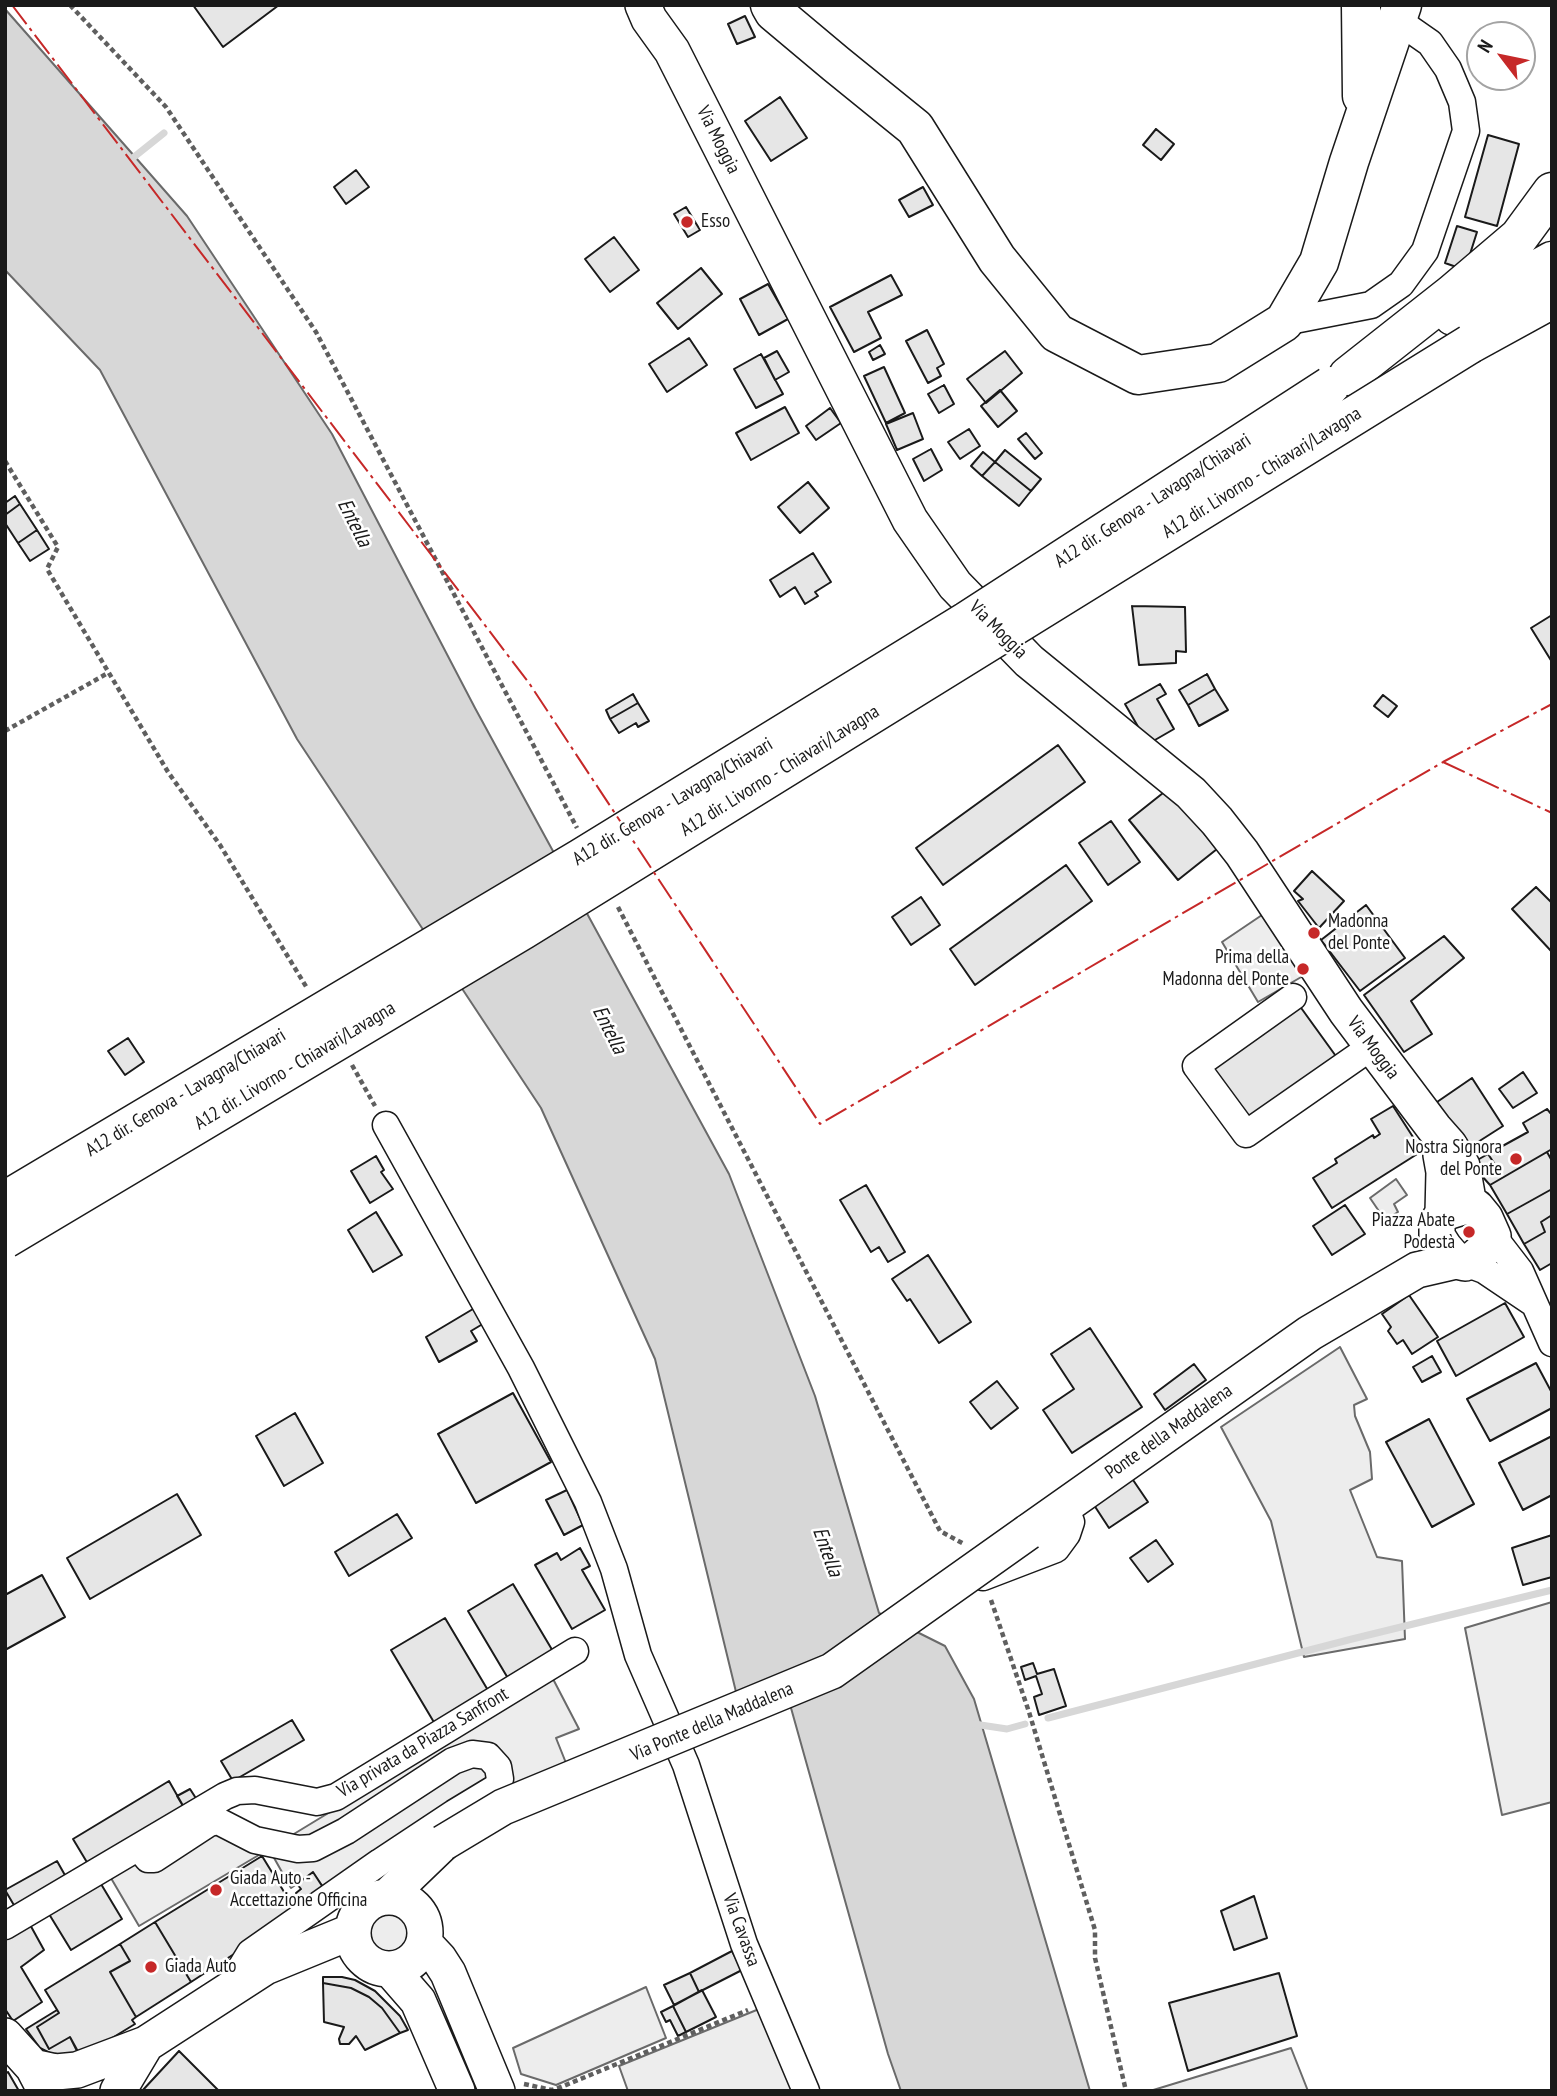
<!DOCTYPE html>
<html>
<head>
<meta charset="utf-8">
<style>
  body { margin:0 }
  #map { position:relative; width:1557px; height:2096px; overflow:hidden; background:#fff; font-family:"PT Sans Narrow",sans-serif }
  canvas { display:block }
  .frame { position:absolute; inset:0; border:7px solid #1a1a1a; pointer-events:none }
  .north { position:absolute; left:1466px; top:21px; width:70px; height:70px; box-sizing:border-box; background:#fff; border:2px solid #a3a3a3; border-radius:50%; rotate:302deg; font-size:19px; font-weight:700; line-height:28px; text-align:center; color:#1a1a1a }
  .north::after { content:''; display:block; margin:auto; width:24px; height:32px; background:#c62828; clip-path:polygon(50% 0,100% 100%,50% 72%,0 100%) }
</style>
</head>
<body>
<div id="map">
<canvas width="1557" height="2096"></canvas>
<div class="frame"></div>
<div class="north">N</div>
</div>
<script>
const g = document.querySelector('canvas').getContext('2d');
g.lineJoin = 'round';
function paint(path, color) { g.fillStyle = color; g.fill(path, 'evenodd'); }
const poly = rows => new Path2D(rows.map(r => 'M' + r).join(''));
function trace(path, color, width, dash) { g.strokeStyle = color; g.lineWidth = width; g.lineCap = dash ? 'butt' : 'round'; g.setLineDash(dash || []); g.stroke(path); }
function drawText(font, color, halo, rows, align = 'center') {
  g.font = font + ' "PT Sans Narrow",sans-serif'; g.lineWidth = 5; g.setLineDash([]); g.textBaseline = 'middle'; g.strokeStyle = halo; g.fillStyle = color; for (const [text, x, y, turn = 0] of rows) {
    g.save(); g.translate(x, y); g.rotate((+turn || 0) * Math.PI / 180); g.textAlign = isNaN(turn) ? turn : align; if (halo) g.strokeText(text, 0, 0); g.fillText(text, 0, 0); g.restore();
  }
}
const built = poly([
  [1262,915,1303,976,1258,1002,1222,942,1262,915],
  [1396,1179,1407,1195,1394,1204,1398,1212,1385,1220,1370,1198,1396,1179],
  [1340,1347,1367,1399,1354,1405,1355,1416,1370,1452,1372,1479,1350,1490,1377,1557,1402,1561,1405,1639,1304,1657,1271,1521,1221,1427,1340,1347],
  [1552,1602,1552,1802,1502,1815,1465,1628,1552,1602],
  [552,1677,579,1729,556,1738,568,1768,326,1891,313,1873,291,1888,269,1849,139,1926,108,1873,216,1809,284,1840,552,1677],
  '365 1933a24 24 0 1 1 48 0a24 24 0 1 1-48 0Z',
  [646,1987,666,2038,556,2085,521,2074,513,2048,646,1987],
  [764,2007,795,2091,628,2091,619,2066,764,2007],
  [1291,2048,1308,2091,1150,2091,1291,2048]
]);
paint(built, '#ededed');
trace(built, '#6a6a6a', 2);
const water = poly([
  [5,9,187,216,332,434,475,708,729,1174,815,1396,879,1613,945,1646,974,1699,1090,2091,901,2091,888,2054,784,1683,737,1696,655,1359,541,1108,297,739,100,370,5,270,5,9]
]);
paint(water, '#d7d7d7');
trace(water, '#6a6a6a', 2);
trace(poly([
  [129,161,164,133],
  [1048,1718,1352,1639,1552,1590],
  [974,1724,1007,1729,1025,1724]
]), '#d7d7d7', 7);
const building = poly([
  [193,5,279,5,223,47,193,5],
  [745,16,755,37,737,44,728,24,745,16],
  [780,97,807,138,771,161,745,121,780,97],
  [1156,129,1174,144,1161,160,1143,145,1156,129],
  [1488,135,1519,144,1497,226,1465,217,1488,135],
  [356,170,369,187,346,204,334,187,356,170],
  [923,187,933,205,909,217,899,200,923,187],
  [686,207,700,230,688,237,674,214,686,207],
  [1457,226,1477,232,1465,270,1445,263,1457,226],
  [614,237,639,270,610,292,585,259,614,237],
  [701,268,722,294,678,329,657,303,701,268],
  [891,275,902,295,868,312,881,338,854,352,830,307,891,275],
  [768,284,788,319,759,335,740,299,768,284],
  [927,330,944,364,937,368,941,376,928,383,906,341,927,330],
  [689,338,707,365,667,392,649,364,689,338],
  [880,345,885,354,873,360,869,352,880,345],
  [777,351,789,372,775,380,764,358,777,351],
  [1005,351,1022,373,986,403,967,379,1005,351],
  [761,354,783,394,756,408,734,369,761,354],
  [884,367,905,413,886,423,864,376,884,367],
  [944,385,954,404,939,413,928,394,944,385],
  [1000,390,1017,411,998,427,981,406,1000,390],
  [785,407,799,433,751,460,736,433,785,407],
  [830,408,841,423,816,440,806,426,830,408],
  [913,413,923,439,897,450,886,424,913,413],
  [969,429,980,446,960,459,948,442,969,429],
  [1026,433,1042,453,1035,459,1018,439,1026,433],
  [931,449,942,470,924,481,913,459,931,449],
  [1005,450,1041,479,1031,491,995,462,1005,450],
  [983,452,995,462,982,476,971,466,983,452],
  [995,462,1031,491,1019,506,982,476,995,462],
  [808,482,829,508,800,533,778,507,808,482],
  [15,496,20,504,5,515,5,503,15,496],
  [20,504,37,530,18,543,5,523,5,515,20,504],
  [37,530,49,549,30,561,18,543,37,530],
  [813,553,831,582,815,592,818,596,805,604,795,587,780,597,770,580,813,553],
  [1132,606,1185,607,1186,652,1176,651,1176,663,1139,665,1132,606],
  [1552,615,1552,662,1531,628,1552,615],
  [1207,674,1215,689,1188,705,1179,690,1207,674],
  [1160,684,1166,694,1157,699,1174,729,1148,744,1125,704,1160,684],
  [1215,689,1228,710,1199,726,1188,705,1215,689],
  [633,694,638,703,610,719,606,710,633,694],
  [1383,695,1397,706,1388,717,1374,706,1383,695],
  [638,703,649,721,638,727,636,723,619,733,610,719,638,703],
  [1058,745,1085,782,943,885,916,848,1058,745],
  [1168,789,1217,849,1178,880,1129,820,1168,789],
  [1111,821,1140,862,1108,885,1079,843,1111,821],
  [1066,865,1092,901,975,985,950,949,1066,865],
  [1312,871,1344,901,1319,928,1298,901,1303,899,1294,891,1312,871],
  [1536,887,1552,903,1552,952,1512,909,1536,887],
  [921,897,940,925,911,945,892,917,921,897],
  [1366,905,1405,958,1360,991,1321,940,1366,905],
  [1444,936,1464,958,1411,1001,1432,1034,1404,1052,1364,995,1444,936],
  [1299,1005,1338,1059,1247,1124,1208,1071,1299,1005],
  [128,1038,144,1062,125,1075,108,1051,128,1038],
  [1523,1072,1537,1093,1513,1108,1499,1089,1523,1072],
  [1472,1078,1503,1126,1467,1149,1437,1102,1472,1078],
  [1393,1106,1422,1151,1332,1208,1313,1178,1337,1163,1335,1159,1373,1135,1374,1138,1380,1134,1371,1119,1393,1106],
  [1547,1109,1552,1115,1552,1149,1490,1185,1481,1175,1496,1166,1488,1154,1528,1132,1523,1123,1547,1109],
  [1547,1152,1552,1161,1552,1189,1507,1214,1490,1185,1547,1152],
  [1488,1154,1496,1166,1481,1175,1472,1163,1488,1154],
  [376,1156,384,1170,381,1172,393,1189,370,1203,351,1171,376,1156],
  [866,1185,905,1252,888,1262,879,1247,871,1252,840,1200,866,1185],
  [1552,1189,1552,1215,1541,1222,1545,1232,1524,1244,1507,1214,1552,1189],
  [1345,1205,1365,1234,1332,1255,1313,1226,1345,1205],
  [376,1212,402,1255,373,1272,348,1230,376,1212],
  [1552,1215,1552,1263,1540,1270,1524,1244,1545,1232,1541,1222,1552,1215],
  [928,1255,971,1322,939,1343,910,1299,907,1301,892,1279,928,1255],
  [1409,1295,1438,1337,1412,1354,1403,1340,1397,1344,1388,1331,1391,1327,1382,1314,1409,1295],
  [1505,1303,1524,1337,1456,1376,1437,1341,1505,1303],
  [478,1306,486,1322,471,1331,477,1341,439,1362,426,1337,478,1306],
  [1090,1328,1142,1407,1072,1453,1043,1410,1074,1389,1051,1354,1090,1328],
  [1432,1356,1441,1372,1422,1382,1413,1367,1432,1356],
  [1536,1363,1552,1393,1552,1408,1490,1441,1467,1399,1536,1363],
  [1194,1364,1206,1380,1165,1410,1154,1394,1194,1364],
  [997,1381,1018,1408,991,1429,970,1402,997,1381],
  [513,1393,551,1462,476,1503,438,1434,513,1393],
  [295,1413,323,1463,284,1486,256,1436,295,1413],
  [1429,1419,1474,1504,1432,1527,1386,1442,1429,1419],
  [1552,1436,1552,1495,1523,1510,1499,1463,1552,1436],
  [1131,1477,1148,1502,1109,1528,1092,1502,1131,1477],
  [567,1490,583,1525,564,1535,546,1500,567,1490],
  [177,1494,201,1535,90,1599,67,1558,177,1494],
  [397,1514,412,1538,349,1576,335,1552,397,1514],
  [1552,1535,1552,1577,1523,1585,1512,1548,1552,1535],
  [1156,1540,1173,1564,1148,1582,1130,1558,1156,1540],
  [580,1548,590,1566,582,1570,605,1610,572,1629,535,1565,557,1553,561,1560,580,1548],
  [42,1575,65,1617,5,1650,5,1595,42,1575],
  [513,1584,554,1653,509,1680,468,1611,513,1584],
  [445,1618,489,1692,435,1724,391,1650,445,1618],
  [1033,1663,1037,1674,1054,1669,1066,1706,1039,1715,1034,1697,1042,1694,1036,1676,1025,1680,1021,1667,1033,1663],
  [292,1720,304,1740,233,1781,221,1761,292,1720],
  [169,1781,186,1811,91,1869,73,1839,169,1781],
  [190,1789,199,1803,186,1811,177,1796,190,1789],
  [262,1856,297,1913,191,1982,155,1922,262,1856],
  [57,1861,66,1877,18,1912,5,1890,57,1861],
  [313,1872,326,1892,306,1906,296,1893,301,1889,297,1884,313,1872],
  [101,1884,122,1919,71,1950,49,1914,101,1884],
  [1254,1896,1267,1938,1234,1950,1221,1911,1254,1896],
  [28,1921,44,1950,21,1967,42,2002,13,2021,5,2009,5,1934,28,1921],
  [155,1922,191,1982,136,2017,110,1972,130,1961,120,1944,155,1922],
  [120,1944,130,1961,110,1972,136,2017,132,2020,135,2024,81,2057,70,2037,49,2049,37,2027,59,2013,45,1990,120,1944],
  [732,1951,742,1970,699,1992,690,1973,732,1951],
  [690,1973,699,1992,674,2005,664,1985,690,1973],
  [1279,1973,1297,2036,1188,2071,1169,2003,1279,1973],
  [323,1977,342,1977,355,1980,375,1991,400,2016,408,2030,400,2033,382,2008,369,1997,351,1988,323,1983,323,1977],
  [323,1983,351,1988,369,1997,382,2008,400,2033,365,2050,356,2036,349,2044,340,2044,339,2039,344,2027,324,2022,323,1983],
  [702,1990,716,2017,686,2032,673,2006,702,1990],
  [673,2006,686,2032,678,2036,670,2020,666,2022,661,2012,673,2006],
  [57,2010,59,2013,37,2027,49,2049,70,2037,77,2051,70,2055,54,2055,40,2048,26,2029,57,2010],
  [179,2051,219,2091,142,2091,179,2051],
  [8,2072,19,2091,5,2091,5,2074,8,2072]
]);
paint(building, '#e6e6e6');
trace(building, '#1a1a1a', 2);
const minor = poly([
  [1284,322,1371,305,1401,284,1425,251,1466,131,1462,102,1448,69,1430,43,1397,20],
  [1293,997,1196,1066,1246,1134,1371,1047],
  [386,1125,521,1368,588,1502,614,1569,638,1655,686,1765,744,1944,806,2091],
  [1493,1236,1520,1271,1552,1343],
  [1465,1263,1484,1270,1533,1303],
  [983,1577,1056,1549,1067,1534,1071,1522,1065,1506],
  [139,1848,148,1859,154,1859,209,1823,218,1821,255,1840,298,1849,313,1848,346,1831,453,1761,472,1754,488,1756,498,1767,500,1779,497,1787,454,1813,380,1862,250,1953,239,1971,235,1987],
  [5,1926,225,1796,237,1791,255,1790,317,1802,336,1797,575,1651]
]);
const major = poly([
  [643,5,649,19,672,51,910,520,955,585,1029,661,1191,793,1217,821,1242,853,1346,1011,1434,1128,1449,1145,1462,1166,1469,1205],
  [1441,1155,1444,1172,1443,1213,1437,1223,1437,1236,1444,1247,1456,1261,1465,1263,1475,1258,1486,1248,1493,1236,1485,1218,1476,1207,1469,1205,1443,1213],
  [1028,1532,1310,1333,1417,1270,1456,1261],
  [388,1896,443,1843],
  '353 1933a36 36 0 1 1 72 0a36 36 0 1 1-72 0Z',
  [424,1943,439,1959,448,1973,497,2091],
  [391,1970,418,2001,457,2091],
  [5,2036,33,2067,44,2088],
  [33,2067,56,2072,77,2070,146,2044,265,1967,353,1931],
  [118,2091,146,2044]
]);
const highway = poly([
  [770,5,774,12,836,64,915,128,997,259,1057,333,1138,375,1218,363,1284,322,1319,262,1349,162,1402,5],
  [1361,5,1362,96],
  [1453,316,1552,261],
  [1470,344,1552,299],
  [1348,376,1452,294,1519,237,1552,192]
]);
trace(minor, '#1a1a1a', 29);
trace(major, '#1a1a1a', 38);
trace(highway, '#1a1a1a', 41);
trace(poly([
  [70,5,166,107,316,332,577,828],
  [5,461,58,547,47,569,168,772,220,845,307,988],
  [5,731,108,673],
  [618,907,940,1531,964,1544],
  [352,1065,375,1106],
  [991,1600,1029,1712,1095,1930,1095,1958,1126,2091],
  [524,2084,552,2090,561,2087,748,2010]
]), '#5f5f5f', 4.5, [5, 3.5]);
trace(minor, '#fff', 26);
trace(major, '#fff', 35);
trace(highway, '#fff', 38);
const majorBridge = poly([
  [443,1843,503,1807,832,1671,1028,1532]
]);
const highwayBridge = poly([
  [5,1201,581,858,967,621,1330,386],
  [5,1239,523,930,1470,344]
]);
trace(majorBridge, '#1a1a1a', 38, []);
trace(highwayBridge, '#1a1a1a', 41, []);
trace(majorBridge, '#fff', 35);
trace(highwayBridge, '#fff', 38);
trace(poly([
  [12,5,529,683,820,1124,1443,762,1552,704],
  [1443,762,1552,813]
]), '#c62828', 2, [24, 5, 3.5, 5]);
for (const [x, y, r, color] of [
  [687,222,7,"#c62828"],
  [1314,933,7,"#c62828"],
  [1303,969,7,"#c62828"],
  [1516,1159,7,"#c62828"],
  [1469,1232,7,"#c62828"],
  [216,1890,7,"#c62828"],
  [151,1967,7,"#c62828"]
]) { const dot = new Path2D(); dot.arc(x, y, r, 0, 2 * Math.PI); g.fillStyle = color; g.fill(dot); trace(dot, '#fff', 2.5); }
drawText('19px', '#1a1a1a', '#fff', [
  ["Via Moggia",718,140,63],
  ["A12 dir. Livorno - Chiavari/Lavagna",1262,473,-32],
  ["A12 dir. Genova - Lavagna/Chiavari",1153,501,-33],
  ["Via Moggia",998,630,45],
  ["A12 dir. Livorno - Chiavari/Lavagna",780,771,-32],
  ["A12 dir. Genova - Lavagna/Chiavari",673,802,-31],
  ["Via Moggia",1373,1048,53],
  ["A12 dir. Livorno - Chiavari/Lavagna",295,1066,-31],
  ["A12 dir. Genova - Lavagna/Chiavari",186,1093,-31],
  ["Ponte della Maddalena",1169,1432,-35],
  ["Via Ponte della Maddalena",712,1722,-23],
  ["Via privata da Piazza Sanfront",423,1743,-31],
  ["Via Cavassa",741,1930,70]
]);
drawText('19px', '#1a1a1a', '#fff', [
  ["Esso",701,222],
  ["Madonna",1328,922],
  ["del Ponte",1328,944],
  ["Prima della",1289,958,"right"],
  ["Madonna del Ponte",1289,980,"right"],
  ["Nostra Signora",1502,1148,"right"],
  ["del Ponte",1502,1170,"right"],
  ["Piazza Abate",1455,1221,"right"],
  ["Podestà",1455,1243,"right"],
  ["Giada Auto -",230,1879],
  ["Accettazione Officina",230,1901],
  ["Giada Auto",165,1967]
], 'left');
drawText('italic 21px', '#1a1a1a', '#fff', [
  ["Entella",354,523,63],
  ["Entella",609,1030,63],
  ["Entella",827,1552,70]
]);
</script>
</body>
</html>
